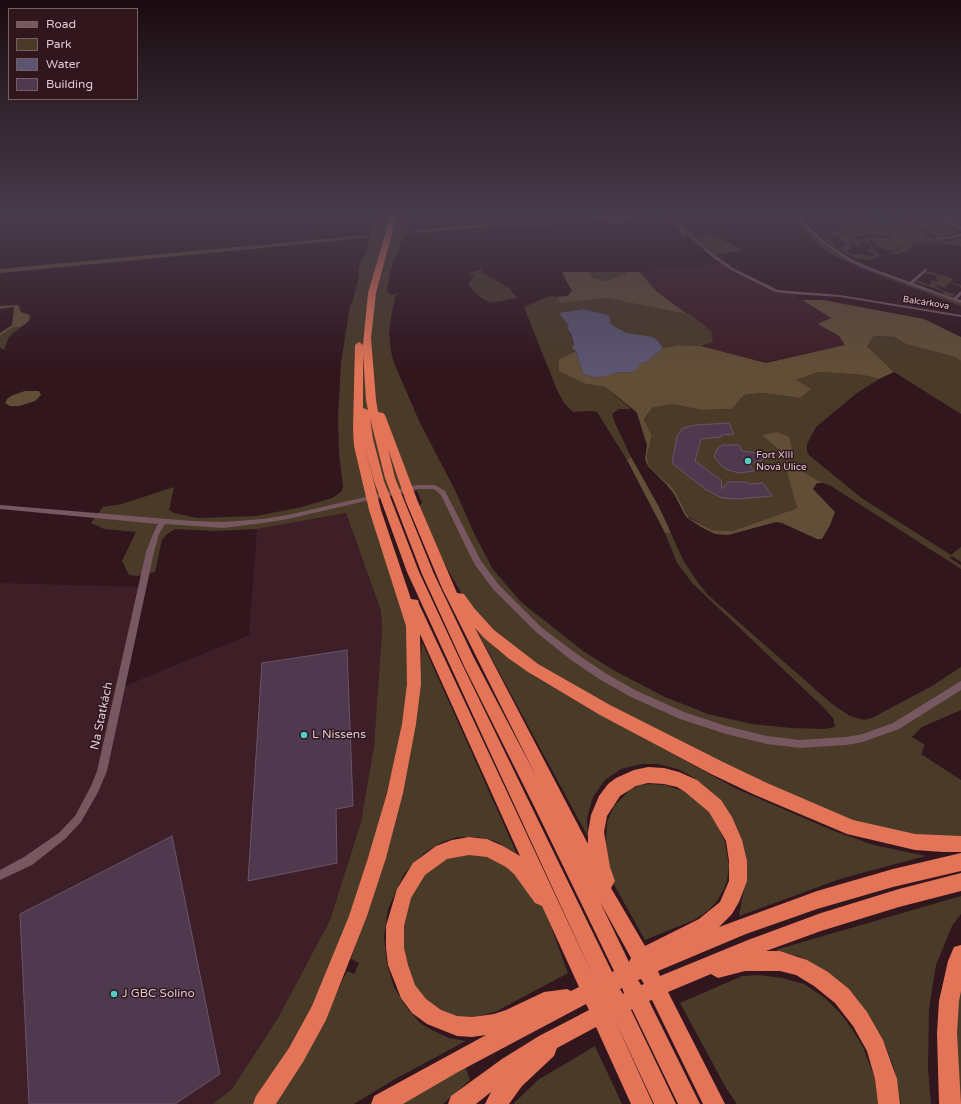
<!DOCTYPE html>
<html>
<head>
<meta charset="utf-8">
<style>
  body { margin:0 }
  #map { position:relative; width:961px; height:1104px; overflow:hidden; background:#31161e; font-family:"Varela Round",sans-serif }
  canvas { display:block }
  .legend { position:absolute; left:8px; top:8px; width:130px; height:92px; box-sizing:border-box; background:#31161e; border:1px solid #775f66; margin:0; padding:5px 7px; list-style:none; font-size:12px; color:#dfccd1 }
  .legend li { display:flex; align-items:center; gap:8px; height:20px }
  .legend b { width:20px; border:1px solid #775f66 }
</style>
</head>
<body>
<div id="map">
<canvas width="961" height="1104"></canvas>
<ul class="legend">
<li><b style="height:5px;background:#775760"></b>Road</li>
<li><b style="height:11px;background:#4a3a28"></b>Park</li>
<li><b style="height:11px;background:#5b5571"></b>Water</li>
<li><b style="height:11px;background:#4e394e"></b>Building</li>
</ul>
</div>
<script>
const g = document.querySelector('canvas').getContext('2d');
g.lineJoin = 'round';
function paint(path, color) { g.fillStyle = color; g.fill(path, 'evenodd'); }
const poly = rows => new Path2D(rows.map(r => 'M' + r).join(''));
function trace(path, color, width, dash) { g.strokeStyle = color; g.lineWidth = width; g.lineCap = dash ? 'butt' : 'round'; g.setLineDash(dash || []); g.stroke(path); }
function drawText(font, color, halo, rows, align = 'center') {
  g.font = font + ' "Varela Round",sans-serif'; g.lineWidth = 3; g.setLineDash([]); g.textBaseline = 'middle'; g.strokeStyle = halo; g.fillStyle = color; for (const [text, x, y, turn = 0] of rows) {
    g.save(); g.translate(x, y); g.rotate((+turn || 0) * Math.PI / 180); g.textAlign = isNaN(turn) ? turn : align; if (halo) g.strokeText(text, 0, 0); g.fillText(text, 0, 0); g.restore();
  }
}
paint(poly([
  [720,263,741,275,778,293,793,295,831,318,819,324,839,336,846,345,766,363,701,346,713,342,687,314,656,291,640,272,674,266,688,269],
  [346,513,381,611,382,630,374,746,361,822,330,920,278,1018,232,1089,213,1104,0,1104,0,583,143,587,120,688,249,635,257,529]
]), '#3e1e27');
paint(poly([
  [375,215,410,215,406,231,418,230,404,235,391,268,389,278,387,291,392,295,399,292,395,296,391,318,389,334,391,351,394,363,420,423,455,490,473,531,492,568,521,602,583,651,615,671,665,697,708,714,752,724,791,728,825,729,835,727,833,718,823,707,693,584,677,563,665,533,671,533,683,560,696,580,708,595,832,704,850,716,864,720,872,718,932,686,961,667,961,710,922,727,912,737,925,745,921,754,961,780,961,839,928,838,859,823,771,788,569,685,506,645,468,605,435,547,419,506,422,503,417,491,367,501,404,602,410,665,401,735,390,780,371,851,350,914,310,1015,278,1070,253,1104,213,1104,232,1089,278,1018,330,920,361,822,374,746,382,630,381,611,346,513,257,529,214,531,175,529,166,535,162,540,155,572,137,576,129,575,122,561,136,532,104,529,91,523,103,507,122,504,174,487,169,510,174,513,197,518,256,516,302,507,332,498,341,492,343,487,339,454,338,418,341,363,350,306,353,300,359,275,359,268,370,239],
  [791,215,793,215,828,247,841,255,863,267,862,268,908,284,910,283,961,303,961,306,863,269,833,255,817,244],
  [868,215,866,216,861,227,846,221,845,216],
  [885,215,907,216,908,219,914,223,907,215,935,217,937,217,936,218,950,224,944,225,946,227,955,229,950,226,956,228,955,228,961,231,957,230,958,234,959,232,961,234,942,237,931,234,927,230,928,229,921,231,903,224,911,222,901,223,890,219],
  [868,217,887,220,883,222,890,220,903,225,912,236,904,225,926,233,927,237,934,239,950,239,932,242,946,241,961,238,961,247,938,243,914,244,912,245,910,249,906,250,905,252,899,252,899,254,889,254,912,243,929,241,909,243,893,251,883,249,875,245,873,243,878,243,873,242,870,239,874,237,894,239,891,238,888,234,888,236,875,236,867,234,863,228],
  [845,221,861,228,867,237,854,235,856,239,866,240,864,238,868,238,873,245,868,243,858,243,861,247,870,248,869,245,874,246,876,249,859,248,855,245,846,233,841,233,838,228,837,223],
  [832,231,839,231,841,234,847,236,853,246,853,247,850,248,852,249,847,250,850,254,875,256,872,252,868,252,866,249,876,251,880,257,869,260,855,258,836,248,842,248,841,247,844,247,843,245,846,245,845,243,848,243,841,240,839,238,841,237,828,236,836,245,832,245,819,234,829,234,829,233,833,233],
  [711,234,743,250,714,255,693,236],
  [482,269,481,272,509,288,517,298,490,303,480,297,468,285,474,276,469,273],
  [929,271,961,281,953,279,950,282,961,285,961,288,959,287,960,286,949,283,945,288,937,285,936,287,941,290,955,294,952,297,942,294,944,292,916,282,917,280,929,285,932,283,930,282,932,280,936,281,938,280,935,278,937,276,925,273],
  [590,272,625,272,626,274,606,281,593,278],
  [550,296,558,297,560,303,607,298,690,314,711,331,713,342,701,346,677,345,663,348,659,342,627,333,612,325,605,314,583,309,565,312,564,318,569,326,570,334,576,351,559,359,586,384,605,387,631,409,619,409,612,414,615,423,631,457,627,460,597,412,591,411,573,412,564,403,557,390,524,307],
  [21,327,9,337,4,350,0,348,0,336,12,328],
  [874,336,895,337,906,344,955,357,961,361,961,414,894,372,867,346],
  [819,372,863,375,879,379,857,393,816,427,807,444,807,452,810,456,863,499,951,555,961,547,961,562,952,556,950,558,961,565,961,569,831,486,823,483,785,462,797,508,734,531,712,530,689,517,674,489,649,466,647,456,652,436,644,421,652,408,672,404,701,410,732,409,744,395,763,393,800,398,796,380],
  [477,631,499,651,538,678,594,711,737,789,834,831,874,845,926,856,843,878,739,916,745,883,711,792,693,777,678,769,658,764,641,764,621,769,605,780,593,797,587,818,588,837],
  [422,642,517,854,495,841,478,837,458,837,442,842,424,853,404,874,388,909,384,937,387,964,394,987,407,1008,421,1024,434,1031,449,1038,466,1041,395,1079,354,1104,276,1104,299,1068,321,1027,347,971,354,974,359,963,351,959,374,889,420,679],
  [649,784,666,785,683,791,695,799,707,809,715,820,725,842,729,866,727,881,723,891,717,901,709,910,694,920,645,940,612,881,608,863,606,841,607,822,614,806,630,790,640,785],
  [478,852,519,871,544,908,568,973,495,1012,469,1018,445,1017,411,989,398,932,418,878,448,856],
  [961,896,961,914,952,926,936,965,929,1009,928,1068,931,1104,901,1104,894,1068,886,1047,873,1024,817,967,801,957,775,950],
  [961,973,961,1104,956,1104,952,1043],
  [759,975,782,978,804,984,825,998,840,1013,852,1029,863,1047,875,1079,878,1104,737,1104,726,1088,680,1003,742,976],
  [595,1046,622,1104,513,1104,538,1080],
  [465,1066,470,1080,443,1104,399,1104]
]), '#4a3a28');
paint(poly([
  [601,215,641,215,626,222,614,223,595,220,549,225,495,226,407,234,418,230,492,223,506,220,519,223,553,222],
  [659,215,669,215,695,235,682,236,679,228],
  [367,235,369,236,366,238,0,273,0,269],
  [564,272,590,272,593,278,606,281,626,274,625,272,640,272,656,291,687,314,607,298,560,303,558,297,567,296,572,291,562,273],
  [802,300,823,300,924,319,961,337,961,361,955,357,906,344,895,337,874,336,867,346,894,372,879,379,863,375,819,372,796,380,811,389,800,398,763,393,744,395,732,409,701,410,672,404,652,408,644,420,652,436,647,456,649,466,674,489,689,518,712,530,733,531,797,508,784,461,823,483,817,483,813,489,835,512,830,525,822,539,817,539,782,523,776,522,728,535,715,534,701,527,686,517,674,494,666,484,648,466,645,459,647,445,637,413,634,410,605,387,586,384,559,371,559,359,576,351,583,374,597,378,612,373,631,372,637,364,647,362,663,348,677,345,701,346,766,363,845,345,839,336,818,324,831,318],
  [18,305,21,312,30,315,29,321,21,327,12,328,0,336,0,333,12,325,14,307,0,309,0,306],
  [25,391,39,391,41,395,35,401,19,406,10,406,5,403,7,399,13,395],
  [777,432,789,437,793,453,789,458,762,435],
  [631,457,659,507,671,533,665,533,627,460]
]), '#624e36');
paint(poly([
  [583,309,605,314,610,317,610,322,612,325,627,333,653,337,659,342,663,348,647,362,638,364,639,368,631,372,613,373,612,374,597,378,583,374,576,351,572,348,574,344,570,332,567,328,569,326,559,313]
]), '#5b5571');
const building = poly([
  [729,423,734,434,721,435,721,437,701,439,695,461,721,480,722,489,728,482,747,482,750,484,763,483,772,496,737,499,722,498,705,489,672,463,677,436,683,428,696,425,729,423],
  [723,445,739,445,742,451,758,453,763,456,763,460,749,464,754,471,739,473,728,470,722,466,714,457,717,449,723,445],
  [347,650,353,806,336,809,337,863,248,881,262,663,347,650],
  [172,836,220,1074,175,1104,29,1104,20,914,172,836]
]);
paint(building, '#4e394e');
trace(building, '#6a5469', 1);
paint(poly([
  [792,215,796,215,826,242,851,259,871,268,910,282,925,269,927,269,927,271,913,283,953,298,961,291,961,295,957,299,961,300,961,303,869,270,849,261,824,244,792,215],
  [933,215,938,215,961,227,961,230,933,215],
  [961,234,961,236,949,239,937,239,935,238,937,237,949,237,961,234],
  [691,235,713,254,733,268,778,290,840,295,961,315,961,317,840,297,792,294,775,292,731,270,711,256,690,237,689,236,691,235],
  [417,485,435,485,445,491,481,561,499,585,542,628,577,654,605,673,637,691,684,712,726,726,767,736,800,740,846,737,863,734,893,723,961,681,961,690,899,729,863,742,846,745,800,748,767,744,726,734,680,719,631,697,599,679,571,660,536,632,493,589,475,565,464,543,441,495,434,489,417,489,288,519,263,523,223,528,165,524,159,534,154,552,107,771,98,792,81,822,65,839,32,865,0,880,0,870,24,857,59,833,75,816,91,786,97,771,146,552,153,534,158,524,0,509,0,505,192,521,223,522,263,519,288,515,417,485]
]), '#775760');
paint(poly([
  [391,215,397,215,376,293,371,338,376,400,378,412,383,413,385,415,418,502,457,593,464,594,474,608,494,630,538,664,610,705,723,762,767,783,853,820,915,834,961,836,961,852,943,852,915,850,847,834,755,795,711,774,600,715,528,672,508,658,484,638,475,628,588,844,588,832,591,815,599,796,608,784,616,778,634,770,648,767,664,768,679,772,697,780,721,800,732,817,742,840,747,861,747,881,739,902,732,914,719,927,817,891,893,869,961,853,961,871,893,887,817,909,746,934,658,971,660,976,748,940,821,913,899,889,961,873,961,891,899,907,821,931,766,951,780,951,807,960,828,972,849,989,867,1012,883,1040,897,1079,900,1104,878,1104,875,1079,867,1051,853,1026,835,1003,814,986,796,975,780,971,745,971,718,978,711,974,668,992,725,1104,703,1104,652,1000,649,1001,700,1104,678,1104,632,1009,631,1010,676,1104,654,1104,614,1018,653,1104,631,1104,596,1027,557,1048,554,1056,522,1086,509,1104,485,1104,491,1092,476,1104,448,1104,451,1096,502,1059,539,1036,589,1010,586,1004,458,1072,403,1104,371,1104,374,1096,486,1035,472,1037,457,1036,427,1024,412,1013,401,998,388,965,386,948,386,926,397,889,413,863,436,846,452,840,469,837,487,839,503,846,520,856,420,634,421,684,416,724,403,793,386,858,367,916,326,1020,303,1062,276,1104,253,1104,256,1096,289,1048,312,1006,349,916,368,858,387,793,402,724,407,684,406,626,369,510,354,446,353,429,355,345,359,342,363,345,368,293,391,215],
  [363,353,366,400,368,410,363,408,363,353],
  [370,418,385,478,422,574,464,666,533,804,614,971,612,972,461,662,419,572,384,481,373,439,370,418],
  [364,443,374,481,407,572,595,980,419,604,418,600,411,599,381,510,364,443],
  [388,449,406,502,442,588,536,776,474,658,434,574,395,478,388,449],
  [648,783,664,784,677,787,685,792,709,812,726,841,729,861,729,881,720,902,699,919,645,946,611,888,615,881,610,867,604,832,607,816,620,796,636,786,648,783],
  [469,855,487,857,506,867,514,874,535,903,542,906,579,987,571,991,567,989,544,992,506,1010,494,1014,472,1017,457,1016,441,1010,426,999,415,985,408,965,404,948,404,926,411,898,425,875,447,859,469,855],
  [600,902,625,947,631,958,629,962,600,902],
  [641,979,644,984,641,985,638,980,641,979],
  [622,988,624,993,623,994,620,989,622,988],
  [961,945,961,991,959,1001,957,1033,961,1104,939,1104,937,1033,939,1001,948,961,954,947,961,945]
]), '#e37457');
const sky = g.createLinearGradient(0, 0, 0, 370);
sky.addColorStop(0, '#1b0c10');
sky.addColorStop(0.58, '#483c4c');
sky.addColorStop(1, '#483c4c00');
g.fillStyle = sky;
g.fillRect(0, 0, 961, 370);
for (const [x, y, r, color] of [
  [748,461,4,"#54cdc8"],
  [304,735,4,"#54cdc8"],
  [114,994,4,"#54cdc8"]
]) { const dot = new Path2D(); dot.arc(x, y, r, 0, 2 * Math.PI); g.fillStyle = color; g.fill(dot); trace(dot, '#31161e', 1.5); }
drawText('9px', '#dfccd1', '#31161e', [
  ["Balcárkova",926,303,9]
]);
drawText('10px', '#dfccd1', '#31161e', [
  ["Fort XIII",756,455],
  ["Nová Ulice",756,467]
], 'left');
drawText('12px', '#dfccd1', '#31161e', [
  ["Na Statkách",102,716,-78]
]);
drawText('12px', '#dfccd1', '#31161e', [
  ["L Nissens",312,735],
  ["J GBC Solino",122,994]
], 'left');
</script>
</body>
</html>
